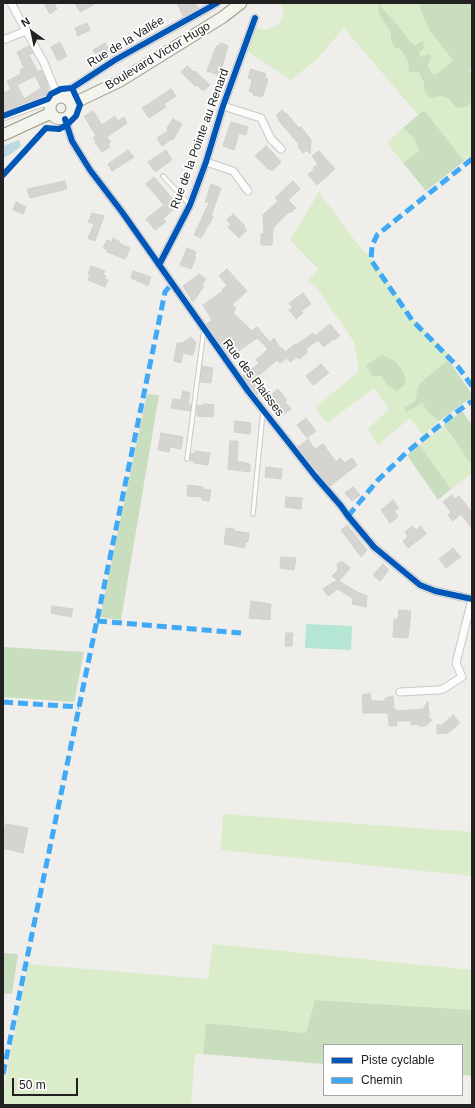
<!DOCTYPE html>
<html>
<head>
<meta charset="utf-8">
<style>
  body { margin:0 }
  #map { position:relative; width:475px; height:1108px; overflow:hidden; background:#efeeea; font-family:Arial,sans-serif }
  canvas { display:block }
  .frame { position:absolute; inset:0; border:4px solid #212121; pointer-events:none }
  .legend { position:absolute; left:323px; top:1044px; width:140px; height:52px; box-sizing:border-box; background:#fff; border:1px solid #a6a6a6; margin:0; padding:5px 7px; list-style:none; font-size:12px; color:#212121 }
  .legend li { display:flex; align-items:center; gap:8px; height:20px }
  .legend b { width:20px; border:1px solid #a6a6a6 }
  .north { position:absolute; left:12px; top:12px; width:40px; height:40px; -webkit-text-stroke:3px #fff; paint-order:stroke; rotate:327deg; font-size:11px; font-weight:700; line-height:16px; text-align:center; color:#212121 }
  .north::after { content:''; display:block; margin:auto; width:14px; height:18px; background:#212121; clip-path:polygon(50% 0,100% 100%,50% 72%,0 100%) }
  .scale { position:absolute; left:12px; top:1078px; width:66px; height:18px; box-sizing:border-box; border:2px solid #212121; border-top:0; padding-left:5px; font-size:12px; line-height:14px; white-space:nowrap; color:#212121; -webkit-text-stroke:3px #fff; paint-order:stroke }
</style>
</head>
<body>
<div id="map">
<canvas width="475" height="1108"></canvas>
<div class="frame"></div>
<ul class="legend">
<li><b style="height:5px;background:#0057b8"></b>Piste cyclable</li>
<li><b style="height:5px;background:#3fa9f5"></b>Chemin</li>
</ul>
<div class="north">N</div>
<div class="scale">50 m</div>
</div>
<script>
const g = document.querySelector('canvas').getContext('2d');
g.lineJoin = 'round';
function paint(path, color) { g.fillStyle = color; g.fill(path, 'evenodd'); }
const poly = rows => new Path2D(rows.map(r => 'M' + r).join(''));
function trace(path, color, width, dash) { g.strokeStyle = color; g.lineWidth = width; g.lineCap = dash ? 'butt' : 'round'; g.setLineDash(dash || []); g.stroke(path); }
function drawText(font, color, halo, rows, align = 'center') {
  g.font = font + ' Arial,sans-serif'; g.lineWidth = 3.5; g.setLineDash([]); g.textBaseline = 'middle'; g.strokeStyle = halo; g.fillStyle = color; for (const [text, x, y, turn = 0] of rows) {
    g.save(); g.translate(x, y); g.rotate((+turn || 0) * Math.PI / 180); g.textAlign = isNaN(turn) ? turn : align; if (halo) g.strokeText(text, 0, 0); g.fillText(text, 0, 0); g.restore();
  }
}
paint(poly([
  [280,3,419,3,422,14,453,60,437,74,432,74,428,66,431,57,421,57,419,53,423,41,415,45,410,41,404,33,391,33,391,39,405,56,408,62,409,72,419,72,432,98,440,95,446,97,450,103,467,106,472,102,472,155,464,161,424,110,418,115,344,28,317,59,291,80,247,51,255,28,265,30,270,28,276,26,281,21,284,13],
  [403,128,415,139,419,151,403,163,387,143],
  [319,192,358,245,375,262,414,320,452,357,419,384,415,401,408,405,407,412,422,403,429,413,439,421,423,435,410,418,378,445,368,429,389,409,374,388,327,423,315,408,359,371,354,342,315,285,307,282,318,269,290,240],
  [444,426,472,466,472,474,451,489,420,445],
  [223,814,472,832,472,876,221,850],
  [213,944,472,970,472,1010,316,1000,306,1033,206,1023,203,1054,195,1054,191,1105,3,1105,3,1094,28,964,208,979]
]), '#daecc9');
paint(poly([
  [378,3,404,33,410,41,415,45,423,41,424,48,419,53,421,57,429,54,431,57,428,66,432,74,437,74,453,60,430,31,422,14,419,3,472,3,472,64,470,72,472,73,472,102,467,106,457,108,446,97,440,96,432,98,428,96,424,90,424,83,419,72,409,72,408,62,405,56,400,49,395,48,391,39,391,33,379,14],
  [424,110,464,161,426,191,403,163,419,151,415,139,403,128],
  [382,355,396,362,404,373,406,383,397,391,386,384,382,376,372,376,366,365],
  [448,360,472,394,472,397,439,421,429,413,422,403,407,412,404,408,415,401,419,384],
  [147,394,159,395,121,620,100,617],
  [462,411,472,425,472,466,444,425],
  [420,445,451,489,438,500,407,455],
  [3,647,84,652,74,702,3,697],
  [3,953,18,954,12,994,3,993],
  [315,1000,472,1010,472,1076,462,1075,462,1045,324,1045,324,1064,203,1054,206,1023,306,1033]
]), '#c8debf');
paint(poly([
  [306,624,352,626,351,650,305,648]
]), '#b5e6d4');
paint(poly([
  [19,140,21,146,11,154,3,158,3,146]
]), '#bdd9e2');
const building = poly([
  [44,3,54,3,57,9,50,14,44,3],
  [75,3,97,3,80,12,75,3],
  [177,3,195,3,198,8,183,16,177,3],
  [87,23,90,30,78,36,75,28,87,23],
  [60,42,67,56,58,61,51,47,60,42],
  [105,43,110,51,99,58,93,50,105,43],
  [221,43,228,46,220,75,207,71,216,47,221,43],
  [29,46,33,53,29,55,38,72,41,70,47,83,49,94,4,111,3,107,3,93,11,90,7,81,21,74,20,70,24,68,17,52,29,46],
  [35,76,41,88,24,99,17,85,35,76],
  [187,66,194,72,195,71,210,85,203,91,197,85,195,86,181,72,187,66],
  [251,69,266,74,265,78,268,79,263,96,261,95,261,97,253,95,254,93,249,91,252,82,251,82,252,79,248,78,251,69],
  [171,89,176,96,164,104,166,107,149,118,142,108,171,89],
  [282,110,285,114,286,113,299,128,301,127,311,140,310,154,307,150,303,153,298,147,299,144,278,120,279,119,276,115,282,110],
  [93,111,102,125,115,116,118,121,124,117,127,123,107,137,111,142,108,144,110,147,102,152,95,142,96,141,93,138,96,136,84,116,93,111],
  [173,119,182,124,173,140,172,139,162,146,157,138,168,131,167,128,173,119],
  [231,122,248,127,246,135,239,133,234,150,223,146,231,122],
  [266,146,274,154,281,162,272,171,269,168,268,169,255,156,266,146],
  [128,150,134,157,112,171,108,164,128,150],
  [166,150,172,160,155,172,148,162,166,150],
  [319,151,335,169,317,185,308,174,314,170,313,168,318,164,312,156,319,151],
  [154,177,178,205,163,219,166,222,155,230,146,219,164,205,146,184,154,177],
  [65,181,67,189,30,198,27,189,65,181],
  [293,181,300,189,288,200,296,208,290,213,289,212,273,228,272,245,261,245,261,234,264,234,263,215,278,201,275,198,293,181],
  [211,184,221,188,211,216,213,217,201,238,194,235,209,203,205,202,211,184],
  [16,202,26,207,23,214,13,210,16,202],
  [92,213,104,216,95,241,88,238,94,224,88,222,92,213],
  [233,214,245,226,244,227,247,230,239,238,228,227,231,225,227,220,233,214],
  [113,238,120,242,120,244,130,248,125,259,107,252,108,250,103,248,107,240,112,242,113,238],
  [187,248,196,252,194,256,196,257,191,269,180,265,187,248],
  [91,266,105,271,103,275,106,276,104,278,108,280,105,287,88,280,90,275,88,274,91,266],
  [227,269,247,291,232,305,236,308,233,313,252,331,257,327,270,342,274,338,281,349,282,348,285,352,295,344,296,345,313,333,315,336,330,324,340,336,334,340,333,339,324,347,318,340,306,349,308,352,299,359,297,357,290,362,287,358,280,363,277,360,255,379,263,390,257,394,243,376,259,363,256,360,268,349,257,338,230,357,207,324,212,320,203,305,223,291,222,290,227,285,219,276,227,269],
  [133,271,151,277,148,286,131,278,133,271],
  [199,274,206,279,202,285,204,286,193,302,183,286,199,274],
  [303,293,311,304,301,311,303,313,296,319,289,310,293,308,289,303,303,293],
  [191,337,196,343,193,355,183,353,181,363,174,361,177,343,182,343,191,337],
  [321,364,329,373,313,385,306,376,321,364],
  [202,366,213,368,211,383,200,382,202,366],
  [278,389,287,400,285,402,291,409,279,418,280,411,277,408,279,406,271,395,278,389],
  [183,391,190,393,188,404,191,404,190,411,171,408,173,399,181,400,183,391],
  [204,404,214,405,213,417,197,416,197,405,204,406,204,404],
  [306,418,316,431,307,438,297,425,306,418],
  [235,421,251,423,250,434,234,432,235,421],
  [161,433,183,437,181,449,170,447,169,452,158,450,161,433],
  [308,439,315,449,323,444,336,462,340,458,345,463,352,458,357,465,330,486,298,447,308,439],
  [230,441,238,441,237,461,250,464,250,472,228,469,230,441],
  [195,451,210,453,208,465,194,463,194,461,190,461,191,453,195,454,195,451],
  [266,467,282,469,281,479,265,477,266,467],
  [188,485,203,487,203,489,211,490,209,501,202,500,202,497,187,496,188,485],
  [353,487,360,495,352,501,345,493,353,487],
  [452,495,455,499,459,496,472,512,472,529,461,514,453,521,448,515,451,512,443,502,452,495],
  [286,497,302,498,301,509,285,507,286,497],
  [393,500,399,508,394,511,398,517,390,523,381,510,393,500],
  [347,525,367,550,361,557,341,530,347,525],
  [412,526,416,530,421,526,426,534,408,548,403,541,408,536,405,532,412,526],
  [226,528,234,529,234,531,249,533,248,542,245,542,245,548,224,544,226,528],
  [453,548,461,557,446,568,439,559,453,548],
  [281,557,296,558,294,570,280,568,281,557],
  [340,562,343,562,350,568,339,581,359,593,367,596,366,607,352,604,353,599,338,589,328,596,323,589,337,580,332,576,338,570,337,564,340,562],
  [383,564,389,570,380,581,373,575,383,564],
  [251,601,271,604,270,620,249,618,251,601],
  [52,606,73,609,71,617,51,613,52,606],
  [399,610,411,611,408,638,393,637,394,619,398,619,399,610],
  [286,633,293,633,292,646,285,646,286,633],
  [370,693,371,701,385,701,385,698,393,696,394,710,396,709,396,711,423,709,428,701,429,718,432,720,426,726,419,726,419,724,411,725,411,721,396,721,397,726,389,726,388,713,363,713,362,695,370,693],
  [453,715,460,723,448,733,437,734,437,725,442,725,453,715],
  [6,824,28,828,23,853,3,848,3,836,6,824]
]);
paint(building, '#d6d4d1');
trace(building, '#d3d0cb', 1);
const lane = poly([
  [163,176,190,205],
  [187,459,204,329],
  [253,514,263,411]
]);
const street = poly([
  [11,3,44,63,58,97],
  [3,40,26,31],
  [66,98,72,88,115,60,217,3],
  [223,106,261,118,271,139,281,149],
  [3,117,39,104,52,102],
  [65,119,72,141,90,170,122,212,248,391,315,476,341,506,348,516,374,547,420,585,435,591,472,599],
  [206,162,233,171,248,191],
  [159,265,190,205,206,162,223,106,255,18],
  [400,692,438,690,443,689,462,677,456,663,472,599]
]);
const secondary = poly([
  '50 108a11 11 0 1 1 22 0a11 11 0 1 1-22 0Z',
  [72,104,120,81,223,17,241,3],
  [3,135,51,113]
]);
trace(lane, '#c8c8c6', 5.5);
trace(street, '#c8c8c6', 9);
trace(secondary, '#969a81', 13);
trace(lane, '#fdfcfc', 3.5);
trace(street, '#fdfcfc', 7);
trace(secondary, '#f3f4ed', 11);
trace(poly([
  [472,159,377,235,372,246,371,260,412,320,459,368,472,386],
  [348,516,378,480,407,452,455,413,472,401],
  [97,621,241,633],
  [3,702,79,707],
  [3,1074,165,292,172,283]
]), '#3fa9f5', 5, [10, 5]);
trace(poly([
  [3,116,48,99,51,94,61,89,72,88,115,60,217,3],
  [65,119,72,141,90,170,122,212,248,391,315,476,341,506,348,516,374,547,420,585,435,591,472,599],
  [3,175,46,128,59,129,67,125,76,116,80,105,72,88],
  [159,265,190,205,206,162,223,106,255,18]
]), '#0057b8', 6);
drawText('12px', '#212121', '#fff', [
  ["Rue de la Vallée",126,42,-31],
  ["Boulevard Victor Hugo",158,56,-31],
  ["Rue de la Pointe au Renard",200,139,-70],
  ["Rue des Plaisses",253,378,53]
]);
</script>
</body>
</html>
